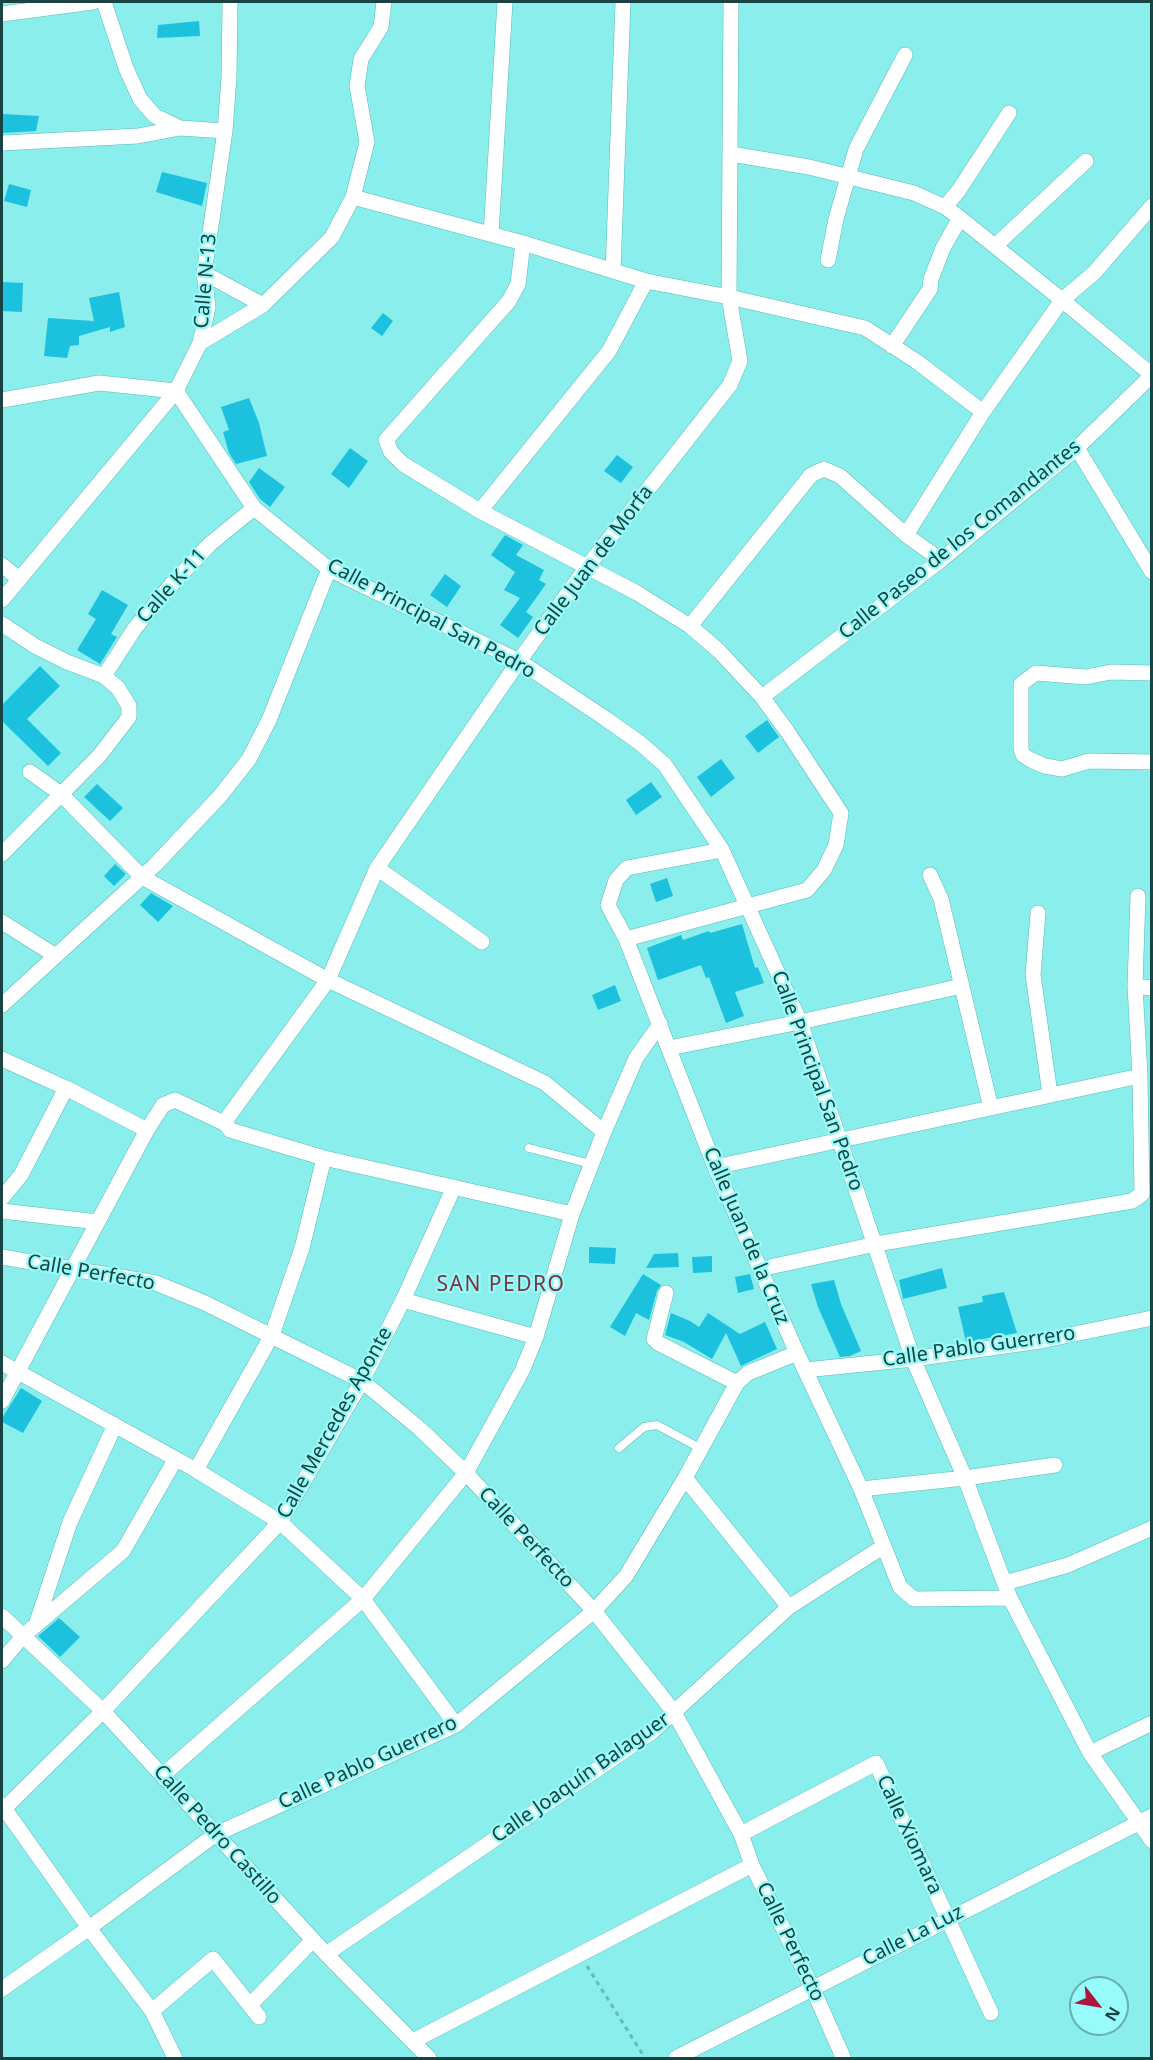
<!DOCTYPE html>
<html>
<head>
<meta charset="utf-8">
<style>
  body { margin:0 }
  #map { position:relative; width:1153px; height:2060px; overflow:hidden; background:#8aeeec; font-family:"Noto Sans",sans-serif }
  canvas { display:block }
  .frame { position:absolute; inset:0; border:3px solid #184342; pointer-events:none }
  .north { position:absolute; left:1069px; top:1976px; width:60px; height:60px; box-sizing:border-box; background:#97fbf9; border:2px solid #64b1b0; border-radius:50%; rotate:121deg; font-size:16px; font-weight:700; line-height:24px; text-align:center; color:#184342 }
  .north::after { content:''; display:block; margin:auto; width:21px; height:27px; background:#ac173e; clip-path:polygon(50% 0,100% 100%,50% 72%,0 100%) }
</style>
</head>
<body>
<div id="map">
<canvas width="1153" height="2060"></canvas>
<div class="frame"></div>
<div class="north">N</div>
</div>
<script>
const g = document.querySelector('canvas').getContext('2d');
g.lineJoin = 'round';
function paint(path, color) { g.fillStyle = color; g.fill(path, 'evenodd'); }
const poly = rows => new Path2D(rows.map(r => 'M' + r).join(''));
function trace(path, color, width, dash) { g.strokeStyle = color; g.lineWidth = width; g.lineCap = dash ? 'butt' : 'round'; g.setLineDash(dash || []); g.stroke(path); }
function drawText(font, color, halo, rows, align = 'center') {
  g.font = font + ' "Noto Sans",sans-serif'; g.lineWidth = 4.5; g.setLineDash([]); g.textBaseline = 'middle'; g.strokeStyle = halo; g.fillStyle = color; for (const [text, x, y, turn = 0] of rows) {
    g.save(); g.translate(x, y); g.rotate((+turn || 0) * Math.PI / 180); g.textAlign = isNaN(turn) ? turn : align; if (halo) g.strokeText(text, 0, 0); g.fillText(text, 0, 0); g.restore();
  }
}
paint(poly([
  [199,21,200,36,157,38,158,25],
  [2,114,39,116,36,131,2,133],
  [162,172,207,183,202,206,156,192],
  [9,184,31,190,27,207,4,201],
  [2,282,23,283,22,312,2,311],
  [119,292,125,327,110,332,110,327,79,336,79,345,70,346,67,358,44,356,48,318,94,321,89,298],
  [383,313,393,321,382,336,371,328],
  [249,398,259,423,267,456,236,464,229,453,223,432,229,430,221,407],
  [350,448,368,461,349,488,331,474],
  [617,455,633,467,621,483,604,471],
  [259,468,285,487,270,507,260,499,249,482],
  [505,535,523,545,516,555,544,570,539,580,546,584,526,612,533,617,518,638,500,625,520,598,504,590,515,572,491,555],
  [445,574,461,586,447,607,430,595],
  [102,590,128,605,111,634,117,637,100,664,77,650,96,619,88,614],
  [40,666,60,686,27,719,61,753,48,766,2,721,2,705],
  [767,720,779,737,758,753,745,736],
  [721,759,735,778,711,797,697,777],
  [651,782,662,797,636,815,626,800],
  [97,784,123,808,110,821,84,797],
  [115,864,126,874,114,886,104,876],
  [667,878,673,896,656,902,650,884],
  [151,893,173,906,158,922,140,905],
  [742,924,755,968,758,967,764,983,735,992,744,1016,726,1023,709,977,706,978,701,965,658,980,647,948,681,935,683,940,709,931,710,933],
  [615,985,621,1001,598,1010,592,995],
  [589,1247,616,1248,615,1264,589,1263],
  [678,1253,679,1267,646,1268,654,1254],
  [712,1256,712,1272,693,1273,692,1257],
  [942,1268,947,1288,903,1299,899,1280],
  [643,1274,661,1285,657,1291,649,1320,636,1313,625,1336,610,1327],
  [750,1274,754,1289,738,1293,735,1277],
  [834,1280,841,1304,861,1351,850,1356,840,1357,818,1307,811,1284],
  [1004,1292,1017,1333,966,1342,958,1307,983,1302,982,1296],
  [671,1313,690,1321,699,1327,708,1313,740,1334,765,1322,777,1349,741,1366,726,1333,712,1359,684,1342,665,1335],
  [21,1388,42,1401,23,1433,2,1422,2,1418],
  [59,1618,80,1637,60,1657,38,1636]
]), '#1cc1de');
const lane = poly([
  [529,1148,591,1164],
  [619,1448,644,1427,657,1425,700,1448]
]);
const street = poly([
  [104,2,126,68,140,99,155,116,180,128],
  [2,14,93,2],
  [2,143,138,136,180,128,225,131],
  [731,154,809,167,914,193,945,207,960,218,1062,300,1094,273,1152,206],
  [353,197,523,243,646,281,729,297,865,328,916,361,983,412],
  [945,207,959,190,1009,113],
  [491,234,505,2],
  [523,243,518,284,509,301,386,440,391,452,403,464,480,511,637,593,690,626,719,651,762,697,787,731,841,813,836,845,824,870,807,890,626,939],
  [995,246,1086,161],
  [828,260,836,219,856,149,905,55],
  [613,271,623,2],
  [204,273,263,305],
  [200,343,263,305,332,237,353,197,367,142,357,86,361,59,381,27,384,2],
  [892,346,930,289,931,279,943,248,960,218],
  [2,400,99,383,176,391,254,508,329,569,519,661,606,719,640,743,665,765,722,850,800,1022,913,1359,965,1478,1010,1598,1090,1753,1152,1841],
  [1077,448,1152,572],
  [480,511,609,351,646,281],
  [906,535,983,412,1062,300,1152,375],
  [2,565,19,579],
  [2,600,176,391,200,343,208,307,204,273,225,131,229,77,230,2],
  [2,624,35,646,67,662,104,676,118,688,129,706,129,717,99,756,2,854],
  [690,626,811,475,824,469,840,476,906,535,941,560],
  [1152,673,1111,672,1086,677,1036,673,1021,684,1021,749,1023,755,1031,760,1045,766,1062,769,1089,761,1152,762],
  [104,676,135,628,171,585,210,544,254,508],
  [762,697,941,560,1077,448,1152,375],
  [30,772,61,794,142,877,328,980,545,1083,604,1132],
  [722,850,627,868,616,880,608,905,626,939,715,1167,797,1353,861,1489,900,1587,914,1599,1010,1598],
  [377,868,482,942],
  [930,875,941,899,991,1108],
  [1038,913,1033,975,1050,1094],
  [2,922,56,956],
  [1135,986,1152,988],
  [2,1005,155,865,220,796,249,759,269,720,329,569],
  [669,1048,800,1022,962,986],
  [2,1059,66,1088,21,1175,2,1198],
  [66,1088,147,1130],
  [715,1167,1140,1076],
  [2,1211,98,1222],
  [572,1214,324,1158,230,1130,226,1124,228,1117,328,980,377,868,519,661,587,567,730,385,740,361,729,297,731,2],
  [2,1257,156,1283,205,1303,362,1381,419,1428,466,1473,594,1611,674,1712,741,1834,752,1865,812,1987,843,2057],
  [760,1269,876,1244,1132,1201,1142,1194,1140,1076,1135,986,1138,896],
  [666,1293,654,1339,658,1343,737,1383],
  [403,1300,536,1337],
  [2,1363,196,1470,280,1522,363,1599,456,1725],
  [805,1370,913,1359,1040,1341,1152,1318],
  [2,1401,147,1130,163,1105,175,1100,226,1124],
  [196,1470,272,1335,302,1248,324,1158],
  [685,1478,789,1607],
  [861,1489,965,1478,1055,1465],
  [1005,1583,1068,1565,1152,1528],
  [2,1616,103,1711,326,1954,429,2058],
  [36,1625,70,1522,115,1425],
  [2,1661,23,1636,123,1551,175,1460],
  [1090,1753,1152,1723],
  [163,1775,363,1599,466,1473,522,1371,536,1337,572,1214,604,1132,636,1058,660,1024],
  [2,1805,89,1928,152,2011,175,2058],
  [2,1811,103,1711,280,1522,362,1381,403,1300,454,1187],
  [741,1834,876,1763,991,2013],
  [326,1954,652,1732,789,1607,884,1546],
  [2,1989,89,1928,216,1834,456,1725,594,1611,626,1576,685,1478,737,1383,748,1373,797,1353],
  [250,2005,313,1940],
  [152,2011,213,1959,259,2017],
  [413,2041,752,1865],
  [676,2058,1152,1816]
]);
trace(lane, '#55bbb9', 9);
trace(street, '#55bbb9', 16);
trace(poly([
  [587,1966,645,2058]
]), '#67bab8', 3, [4.5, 4.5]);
trace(lane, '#fff', 8);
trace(street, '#fff', 15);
drawText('20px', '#184342', '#97fbf9', [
  ["Calle N-13",206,281,-85],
  ["Calle Paseo de los Comandantes",960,540,-39],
  ["Calle Juan de Morfa",594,561,-53],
  ["Calle K-11",172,586,-48],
  ["Calle Principal San Pedro",431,619,28],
  ["Calle Principal San Pedro",817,1081,70],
  ["Calle Juan de la Cruz",746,1236,67],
  ["Calle Perfecto",91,1273,10],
  ["Calle Pablo Guerrero",979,1347,-8],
  ["Calle Mercedes Aponte",335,1423,-61],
  ["Calle Perfecto",526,1538,47],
  ["Calle Pablo Guerrero",368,1763,-25],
  ["Calle Joaquín Balaguer",581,1778,-35],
  ["Calle Pedro Castillo",217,1835,48],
  ["Calle Xiomara",909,1835,65],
  ["Calle La Luz",913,1936,-27],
  ["Calle Perfecto",790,1942,64]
]);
g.letterSpacing = '1.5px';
drawText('21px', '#7c343e', '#97fbf9', [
  ["SAN PEDRO",501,1285]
]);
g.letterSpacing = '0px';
</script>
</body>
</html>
